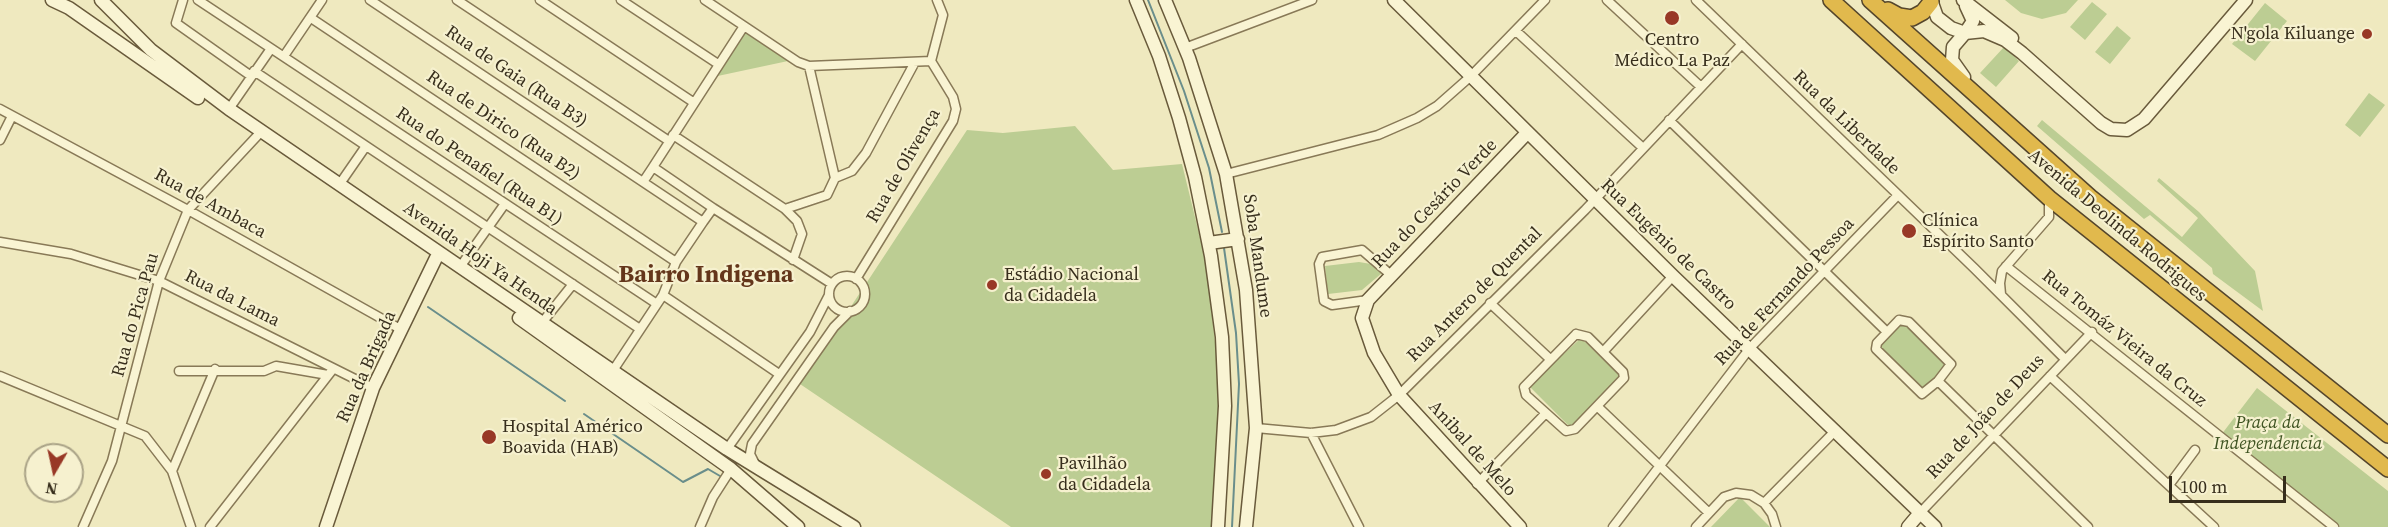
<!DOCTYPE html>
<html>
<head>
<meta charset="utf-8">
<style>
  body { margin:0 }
  #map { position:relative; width:2388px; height:527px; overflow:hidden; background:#efe9bf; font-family:"Source Serif 4",serif }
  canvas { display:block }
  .north { position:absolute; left:24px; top:443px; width:60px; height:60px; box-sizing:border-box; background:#f6f1cf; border:2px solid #aaa387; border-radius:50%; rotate:189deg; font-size:16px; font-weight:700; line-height:24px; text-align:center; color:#372e1c }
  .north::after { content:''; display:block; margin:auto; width:21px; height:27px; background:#983826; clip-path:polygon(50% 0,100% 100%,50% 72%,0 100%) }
  .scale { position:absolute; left:2169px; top:476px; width:117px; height:27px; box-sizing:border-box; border:3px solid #372e1c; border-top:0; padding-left:8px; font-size:18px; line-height:21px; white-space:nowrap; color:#372e1c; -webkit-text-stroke:4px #f6f1cf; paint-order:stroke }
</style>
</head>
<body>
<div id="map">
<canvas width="2388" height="527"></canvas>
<div class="north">N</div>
<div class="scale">100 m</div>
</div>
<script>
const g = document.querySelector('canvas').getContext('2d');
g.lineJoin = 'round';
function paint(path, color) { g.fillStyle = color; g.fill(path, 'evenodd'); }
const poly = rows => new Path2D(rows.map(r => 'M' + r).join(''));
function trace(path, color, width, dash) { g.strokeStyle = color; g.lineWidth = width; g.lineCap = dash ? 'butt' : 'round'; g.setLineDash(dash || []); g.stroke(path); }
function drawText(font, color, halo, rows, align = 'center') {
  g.font = font + ' "Source Serif 4",serif'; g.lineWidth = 4.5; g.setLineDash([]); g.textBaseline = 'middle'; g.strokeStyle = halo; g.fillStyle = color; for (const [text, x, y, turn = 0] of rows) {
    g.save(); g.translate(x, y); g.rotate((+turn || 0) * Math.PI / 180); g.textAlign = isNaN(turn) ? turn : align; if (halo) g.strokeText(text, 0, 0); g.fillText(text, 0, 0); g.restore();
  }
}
paint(poly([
  [2005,0,2078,0,2066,13,2042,19,2021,13],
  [2092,2,2107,14,2085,40,2070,27],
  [2265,3,2287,21,2255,61,2232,44],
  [2117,26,2131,38,2110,64,2095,52],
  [746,32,788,61,713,77],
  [2004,47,2019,61,1996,87,1980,73],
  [2369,93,2385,105,2360,137,2345,125],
  [2042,120,2182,237,2198,218,2157,181,2159,178,2199,212,2255,271,2263,311,2213,274,2212,268,2150,215,2144,219,2037,126],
  [1075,126,1113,170,1182,164,1206,262,1219,378,1216,502,1212,527,1011,527,800,384,967,130,1003,133],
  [1359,262,1371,264,1382,273,1362,290,1328,294,1325,266],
  [1903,322,1949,366,1922,393,1877,348],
  [1581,338,1621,377,1570,427,1529,386],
  [2257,388,2388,491,2388,527,2340,527,2221,435],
  [1740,497,1770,527,1711,527]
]), '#bccd93');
trace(poly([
  [1148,0,1184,91,1209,168,1222,232],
  [1224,248,1236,333,1239,384,1232,527],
  [428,307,565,401],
  [584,414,683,482,708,469,720,476]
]), '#6a8e8b', 2);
const street = poly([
  [183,0,176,23,251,76],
  [198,0,657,304],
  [370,0,643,182],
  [457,0,669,141],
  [540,0,693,102],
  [621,0,718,64],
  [705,0,798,62,809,66,931,61],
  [1607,0,1701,87],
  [1696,0,1974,268,2065,359],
  [311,18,676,262],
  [1516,31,1643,148],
  [1185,48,1312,0],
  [284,56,322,0],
  [809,66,835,178],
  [254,71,640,329],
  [0,109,188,210,402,330],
  [229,109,270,50],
  [1669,120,1887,332],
  [673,135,785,209,827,195,835,178],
  [0,140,12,116],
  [653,167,744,26],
  [1226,174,1378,135,1417,118,1437,106,1471,76,1545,0],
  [835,178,852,171,866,153,915,62],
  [339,185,366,146],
  [713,208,832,284],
  [785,209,797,221,802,234,793,260],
  [0,242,71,254,159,281,373,388],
  [2006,266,2334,527],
  [460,267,504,205],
  '829 294a18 18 0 1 1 36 0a18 18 0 1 1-36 0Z',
  [856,279,953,121,956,109,953,97,931,61,943,15,937,0],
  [2001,294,2000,283,2002,271,2049,217,2049,199],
  [663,295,779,374],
  [1368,300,1332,305,1324,301,1319,264,1322,257,1362,250,1391,275],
  [1490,303,1550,359],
  [1899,320,1909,322,1951,364,1938,381,1922,394,1876,349,1877,343,1899,320],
  [541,324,573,284],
  [1576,334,1588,337,1623,372,1624,378,1575,429,1566,431,1526,395,1524,387,1576,334],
  [1603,352,1673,276],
  [179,371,264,371,276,366,328,375],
  [612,372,663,295,676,262,703,222,713,208,653,167,643,182,703,222],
  [0,376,145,436,172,471,191,527],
  [2050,376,2214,527],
  [1938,381,2088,527],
  [1598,407,1709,513],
  [1256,428,1311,433,1336,430,1371,417,1399,395,1585,210,1742,44],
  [1311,433,1359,527],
  [727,449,810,332,829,295],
  [755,464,750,454,752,444,834,327,850,311],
  [172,471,215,369],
  [1477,484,1545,414],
  [2169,485,2195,450],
  [1764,503,1836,430],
  [1919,514,2092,332],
  [83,527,112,461,159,281,188,210,258,135],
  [210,527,333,369],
  [700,527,713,497,731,469],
  [1613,527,1750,348,1897,196],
  [1696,527,1724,497,1736,493,1751,495,1764,503,1772,514,1776,527]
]);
const secondary = poly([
  [52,0,69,8,198,98],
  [101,0,151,50,229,109,727,449,854,527],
  [1136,0,1159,56,1179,118,1195,177,1211,256,1222,337,1225,406,1218,527],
  [1165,0,1189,58,1226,174,1246,290,1256,428,1246,527],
  [1394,0,1673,276,1935,527],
  [1931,0,1937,17,1951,28,1965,33,1973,21,1966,6],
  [1963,0,2012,38],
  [1964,77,1952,60,1953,47,1965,33,1984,31,2005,40,2022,53,2101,123,2111,129,2127,130,2144,119,2246,0],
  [1209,243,1238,239],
  [519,318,731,469,798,527],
  [326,527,373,388,436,258],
  [1520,527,1399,395,1374,353,1362,318,1368,300,1527,133],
  [1908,527,1919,514]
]);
const highway = poly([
  [1831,0,2049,198,2388,469],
  [1870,0,2090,197,2388,435],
  [1888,10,1899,16,1912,18,1923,12,1931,2]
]);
trace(street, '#887957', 11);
trace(secondary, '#695a3b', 15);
trace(highway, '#55462c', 18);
trace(street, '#f9f4d3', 8);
trace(secondary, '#f9f4d3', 12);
trace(highway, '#e1b94d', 15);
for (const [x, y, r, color] of [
  [1672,18,8,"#983826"],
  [2367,34,6,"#983826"],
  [1909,231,8,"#983826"],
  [992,285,6,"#983826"],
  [489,437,8,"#983826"],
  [1046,474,6,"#983826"]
]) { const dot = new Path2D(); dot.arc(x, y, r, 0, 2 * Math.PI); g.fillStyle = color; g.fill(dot); trace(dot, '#f6f1cf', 2); }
drawText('18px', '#372e1c', '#f6f1cf', [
  ["N'gola Kiluange",2355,34,"right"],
  ["Centro",1672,40,"center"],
  ["Médico La Paz",1672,61,"center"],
  ["Clínica",1922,221],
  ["Espírito Santo",1922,242],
  ["Estádio Nacional",1004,275],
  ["da Cidadela",1004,296],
  ["Hospital Américo",502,427],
  ["Boavida (HAB)",502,448],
  ["Pavilhão",1058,464],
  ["da Cidadela",1058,485]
], 'left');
drawText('18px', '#372e1c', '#f6f1cf', [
  ["Rua de Gaia (Rua B3)",516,77,34],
  ["Rua da Liberdade",1846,123,44],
  ["Rua de Dirico (Rua B2)",503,126,34],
  ["Rua de Olivença",904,166,-60],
  ["Rua do Penafiel (Rua B1)",479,167,34],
  ["Rua de Ambaca",210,204,29],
  ["Rua do Cesário Verde",1435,204,-46],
  ["Avenida Deolinda Rodrigues",2117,226,40],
  ["Rua Eugênio de Castro",1668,245,44],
  ["Soba Mandume",1257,256,82],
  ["Avenida Hoji Ya Henda",480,259,35],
  ["Rua de Fernando Pessoa",1785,292,-47],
  ["Rua Antero de Quental",1475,295,-45],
  ["Rua da Lama",232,299,27],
  ["Rua do Pica Pau",136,315,-74],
  ["Rua Tomáz Vieira da Cruz",2124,339,39],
  ["Rua da Brigada",367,367,-66],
  ["Rua de João de Deus",1986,417,-47],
  ["Anibal de Melo",1472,449,48]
]);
drawText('italic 18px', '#3f5422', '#f6f1cf', [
  ["Praça da",2268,423],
  ["Independencia",2268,444]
]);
drawText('bold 24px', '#64361b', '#f6f1cf', [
  ["Bairro Indigena",706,276]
]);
</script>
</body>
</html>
